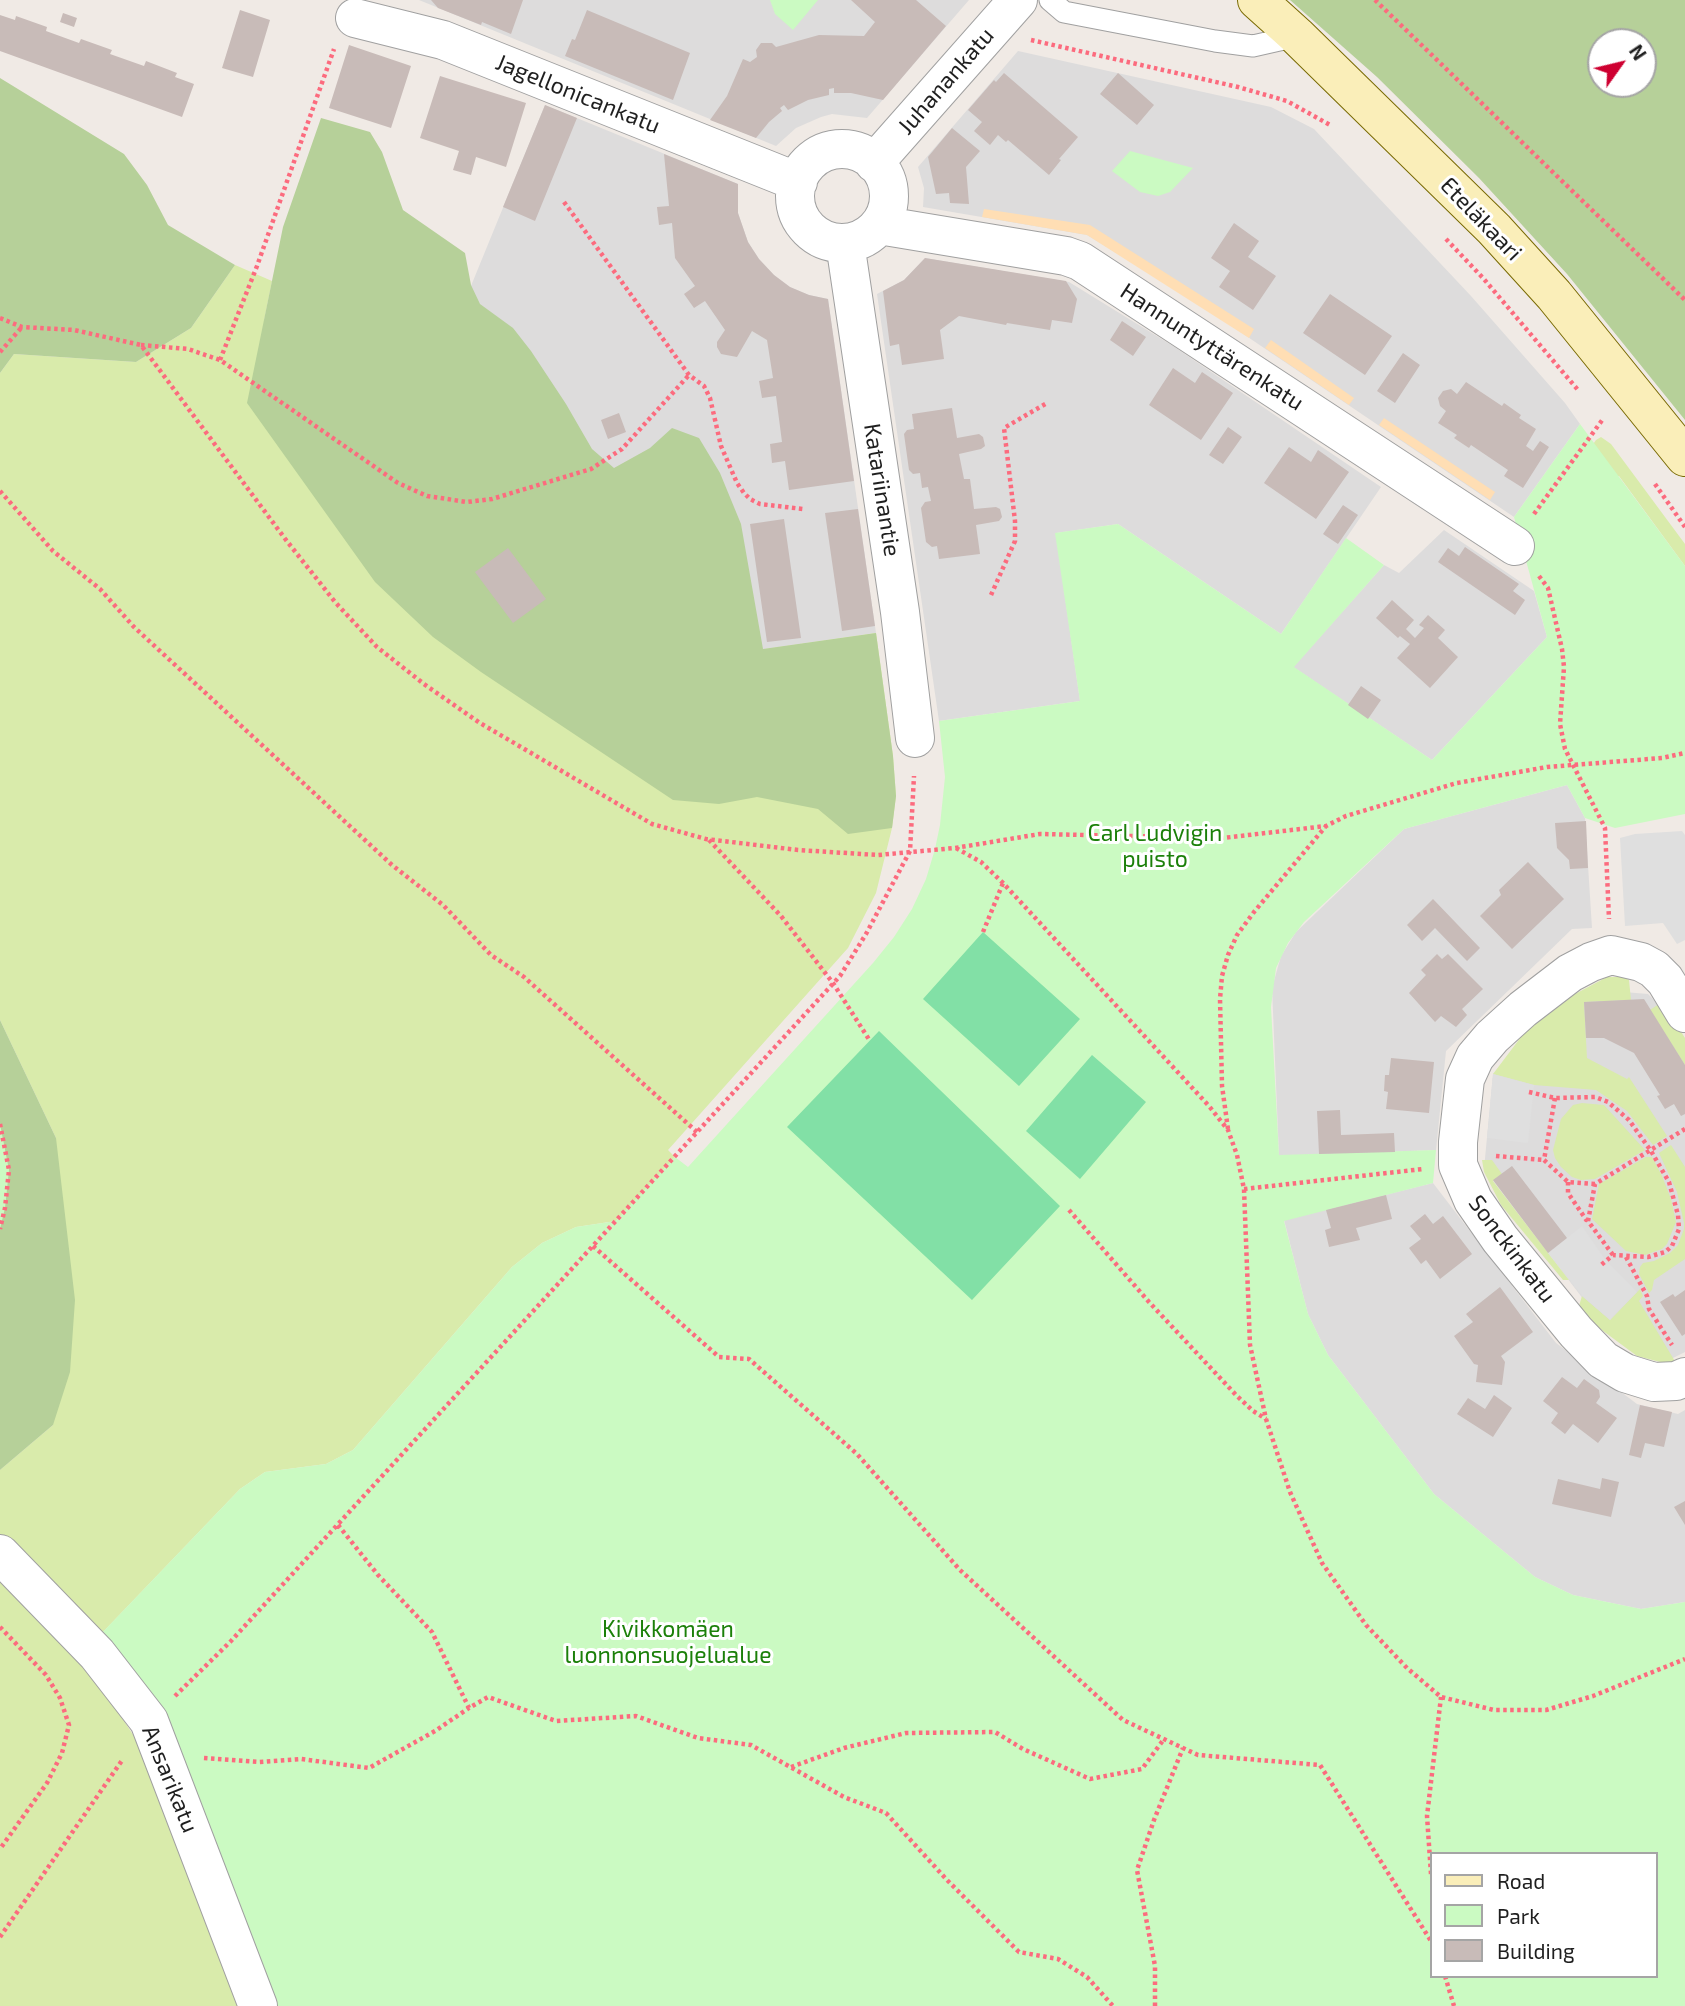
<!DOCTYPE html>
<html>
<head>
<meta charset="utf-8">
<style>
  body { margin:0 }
  #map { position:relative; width:1685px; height:2006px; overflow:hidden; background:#f0eae5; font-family:"Exo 2",sans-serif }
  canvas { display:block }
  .legend { position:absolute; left:1430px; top:1852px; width:228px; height:126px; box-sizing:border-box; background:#fff; border:2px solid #a5a5a5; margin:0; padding:9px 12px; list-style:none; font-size:21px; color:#1f1f1f }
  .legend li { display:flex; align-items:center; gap:14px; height:35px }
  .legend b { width:35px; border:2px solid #a5a5a5 }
  .north { position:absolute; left:1587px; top:28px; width:70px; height:70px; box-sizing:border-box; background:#fff; border:2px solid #a5a5a5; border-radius:50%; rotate:56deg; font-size:19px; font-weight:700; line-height:28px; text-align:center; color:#1f1f1f }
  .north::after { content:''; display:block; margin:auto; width:24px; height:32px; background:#ce0031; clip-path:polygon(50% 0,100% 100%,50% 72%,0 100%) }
</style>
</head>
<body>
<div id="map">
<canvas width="1685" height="2006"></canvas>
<ul class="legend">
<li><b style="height:9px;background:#faeeb9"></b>Road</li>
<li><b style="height:19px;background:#cbfac2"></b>Park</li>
<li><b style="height:19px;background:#c8bbb8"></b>Building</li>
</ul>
<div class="north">N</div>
</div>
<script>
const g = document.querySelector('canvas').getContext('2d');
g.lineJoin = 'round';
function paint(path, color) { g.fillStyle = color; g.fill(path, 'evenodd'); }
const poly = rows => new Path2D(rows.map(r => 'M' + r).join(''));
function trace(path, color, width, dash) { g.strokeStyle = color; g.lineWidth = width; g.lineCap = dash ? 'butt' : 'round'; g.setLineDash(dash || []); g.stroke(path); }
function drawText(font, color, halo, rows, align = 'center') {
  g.font = font + ' "Exo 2",sans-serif'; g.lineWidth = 6; g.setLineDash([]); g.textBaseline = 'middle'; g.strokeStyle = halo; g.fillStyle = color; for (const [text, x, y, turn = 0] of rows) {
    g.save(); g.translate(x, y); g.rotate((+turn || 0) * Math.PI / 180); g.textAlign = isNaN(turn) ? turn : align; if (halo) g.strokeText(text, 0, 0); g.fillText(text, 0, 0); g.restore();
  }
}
paint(poly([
  [419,0,969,0,867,118,832,114,821,117,796,128,776,146],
  [1018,51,1271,107,1314,129,1471,296,1565,403,1580,424,1514,517,1199,304,1087,235,923,207,924,188,918,167],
  [545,105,738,184,738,213,748,242,759,259,774,275,790,287,809,295,828,299,876,633,668,663,428,391],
  [925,258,1069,282,1173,346,1381,487,1281,634,1118,524,1056,533,1080,701,939,721,877,294,904,280],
  [1444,530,1534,591,1547,637,1432,760,1293,667,1384,565,1399,573],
  [1567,785,1585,818,1592,928,1572,929,1446,1051,1436,1150,1279,1156,1272,988,1281,956,1296,932,1404,829],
  [1588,989,1648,994,1654,1000,1685,1049,1685,1352,1671,1359,1590,1308,1484,1169,1493,1074],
  [1433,1183,1556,1343,1637,1404,1678,1414,1685,1410,1685,1602,1641,1609,1573,1595,1535,1577,1434,1494,1328,1355,1308,1314,1284,1220]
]), '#dddcdc');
paint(poly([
  [235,265,272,281,264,321,668,663,876,633,893,756,896,796,892,828,876,893,848,948,668,1150,675,1157,616,1221,576,1227,542,1243,512,1267,353,1450,326,1464,265,1472,240,1489,81,1655,156,1770,243,2006,0,2006,0,1470,53,1425,56,1138,0,1020,0,373,14,354,136,362,191,328],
  [1601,437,1611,444,1685,544,1685,566,1619,476,1559,493,1596,440],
  [1607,977,1623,977,1629,980,1631,1000,1584,1002,1587,1058,1627,1079,1629,1077,1667,1136,1653,1145,1627,1111,1596,1090,1534,1085,1493,1074,1524,1033,1575,994],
  [1662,1002,1685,1038,1685,1065,1650,1010],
  [1582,1103,1604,1105,1645,1150,1595,1179,1581,1180,1572,1177,1561,1167,1555,1158,1553,1150,1561,1119,1573,1105],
  [1671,1145,1685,1167,1685,1259,1654,1280,1652,1290,1649,1293,1639,1274,1640,1267,1643,1263,1654,1261,1670,1253,1678,1245,1684,1229,1684,1223,1677,1192,1659,1153],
  [1646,1157,1652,1157,1662,1176,1671,1199,1676,1222,1667,1244,1662,1249,1645,1255,1626,1251,1592,1219,1599,1184],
  [1482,1160,1492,1160,1502,1174,1493,1181,1569,1280,1563,1280,1501,1205,1484,1172],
  [1640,1289,1643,1296,1639,1301,1676,1363,1664,1363,1637,1356,1595,1325,1579,1306,1582,1296,1610,1320]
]), '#d9ebab');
paint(poly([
  [1290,0,1685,0,1685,420,1567,274,1479,178,1377,77],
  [1601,42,1643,42,1643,84,1601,84],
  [0,78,124,154,147,185,168,225,235,265,191,328,136,362,14,354,0,373],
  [321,118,370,132,382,152,403,210,465,253,471,285,480,304,513,328,531,351,566,404,592,449,614,468,650,448,672,428,699,438,720,473,741,524,763,649,876,633,893,756,896,796,892,828,848,834,818,809,757,797,719,804,673,800,481,672,433,637,375,582,247,403,283,227],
  [0,1020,56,1138,75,1300,70,1372,53,1425,0,1470]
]), '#b6d099');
paint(poly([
  [984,209,1090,225,1254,329,1249,338,1087,235,982,217],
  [1271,340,1354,398,1349,405,1265,348],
  [1384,418,1495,492,1490,500,1379,425]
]), '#ffdeb4');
paint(poly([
  [770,0,818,0,793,30,775,14],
  [1130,151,1193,168,1170,192,1158,196,1140,192,1112,171],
  [1580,424,1685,566,1685,814,1615,828,1585,818,1567,785,1404,829,1304,922,1288,943,1276,968,1271,1007,1279,1155,1436,1150,1433,1183,1284,1221,1308,1314,1328,1355,1434,1494,1535,1577,1573,1595,1641,1609,1685,1602,1685,2006,266,2006,98,1637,240,1489,265,1472,326,1464,353,1450,512,1267,542,1243,576,1227,616,1221,675,1157,688,1167,873,963,894,937,912,909,926,879,935,849,940,825,945,777,939,721,1080,701,1055,533,1118,524,1281,634,1346,538,1384,565,1294,667,1432,760,1547,637,1514,517],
  [1431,1854,1655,1854,1655,1976,1431,1976],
  [0,1124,9,1170,5,1208,0,1229]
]), '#cbfac2');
paint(poly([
  [983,932,1080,1019,1019,1086,923,999],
  [879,1031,1060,1206,972,1300,787,1127],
  [1092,1055,1146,1102,1080,1179,1026,1131]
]), '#82e0a6');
paint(poly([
  [1682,831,1685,835,1685,940,1677,944,1663,923,1625,926,1620,838,1635,834],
  [1493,1074,1534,1085,1528,1143,1487,1138],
  [1582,1226,1604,1258,1637,1292,1610,1320,1582,1296,1548,1253]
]), '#dfdfdf');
paint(poly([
  [431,0,523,0,511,34,482,22,481,25,438,8],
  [851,0,916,0,946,26,883,100,851,93,834,93,834,88,829,89,829,95,808,100,788,110,784,105,780,108,782,111,769,122,756,138,710,120,727,96,743,59,750,62,757,57,756,50,761,43,772,43,776,47,819,35,864,36,875,22],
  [240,10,270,20,253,77,222,68],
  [587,10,690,53,673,100,565,56,572,39,575,40],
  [63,13,77,18,74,27,60,22],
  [0,15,15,20,16,16,47,27,46,31,79,43,81,39,112,50,110,54,144,66,146,61,177,73,175,77,194,84,182,117,0,51],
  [349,45,411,66,391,128,329,108],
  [1004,73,1078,137,1059,159,1061,160,1049,175,1008,140,1006,142,998,135,990,145,974,131,982,122,968,110,994,80,996,82],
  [1118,73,1154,105,1137,125,1100,94],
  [440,76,526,103,506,167,476,157,471,175,453,170,459,151,420,138],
  [545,105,577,118,535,221,503,207],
  [952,128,980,151,966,167,969,204,950,203,949,193,936,194,928,157],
  [664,154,738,184,738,213,748,242,759,259,774,275,790,287,809,295,828,299,854,481,789,490,785,461,772,463,770,444,782,442,776,396,762,398,759,381,773,378,767,340,752,331,737,357,721,354,717,347,717,342,725,330,705,301,694,308,684,294,695,286,675,258,672,223,659,225,657,207,669,206],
  [1234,223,1259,241,1248,257,1276,276,1253,310,1219,287,1230,271,1211,258],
  [925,258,1066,281,1077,299,1072,323,1052,320,1050,330,1007,323,1006,325,959,316,940,330,944,359,902,365,899,344,890,346,883,291,904,280],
  [1330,294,1392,336,1365,375,1303,333],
  [1122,321,1146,337,1133,356,1110,340],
  [1403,353,1420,365,1395,403,1377,391],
  [1173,368,1195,383,1202,372,1233,393,1201,440,1149,405],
  [1466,382,1502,406,1504,403,1521,415,1519,418,1536,429,1526,446,1533,451,1540,441,1549,447,1523,488,1504,476,1508,470,1471,445,1469,448,1454,438,1457,435,1438,423,1446,411,1440,406,1438,398,1443,391,1451,389,1457,394],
  [952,408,957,438,979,434,983,437,985,446,981,449,959,454,964,479,970,479,974,509,996,507,1000,509,1002,517,999,521,976,525,980,554,939,559,937,546,932,547,926,542,921,508,925,502,931,501,928,487,922,488,920,473,913,474,909,470,904,434,907,430,914,429,912,414],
  [619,413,626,432,608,439,601,420],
  [1228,427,1242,437,1223,464,1209,455],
  [1289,447,1311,462,1318,450,1349,472,1316,519,1264,483],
  [1343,505,1358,515,1338,544,1323,534],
  [858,509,875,626,842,631,825,513],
  [784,519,801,638,767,642,750,524],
  [1465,547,1519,584,1513,591,1525,600,1515,615,1438,562,1448,548,1459,556],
  [508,548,546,599,513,623,475,572],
  [1392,600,1414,620,1406,629,1415,638,1424,628,1419,625,1428,615,1445,630,1438,638,1458,657,1430,688,1397,658,1410,644,1400,636,1398,638,1376,618],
  [1361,686,1381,700,1368,719,1348,705],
  [1586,821,1588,868,1570,869,1569,860,1557,848,1555,823],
  [1528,862,1564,899,1512,949,1480,916,1501,895,1499,890],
  [1433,899,1480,948,1467,961,1435,928,1422,941,1407,925],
  [1437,954,1442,959,1448,954,1483,989,1462,1009,1467,1015,1456,1027,1441,1016,1435,1022,1409,993,1426,975,1421,970],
  [1644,999,1685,1065,1685,1114,1681,1116,1674,1104,1665,1109,1657,1096,1660,1095,1634,1053,1604,1038,1586,1038,1584,1002],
  [1391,1058,1434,1062,1429,1113,1386,1109,1388,1092,1384,1091,1385,1075,1389,1075],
  [1340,1110,1341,1135,1394,1133,1395,1152,1319,1154,1317,1111],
  [1512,1166,1567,1238,1548,1253,1493,1180],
  [1386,1195,1392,1219,1356,1228,1360,1240,1329,1247,1325,1230,1331,1228,1326,1210],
  [1425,1214,1433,1224,1443,1216,1472,1254,1440,1279,1426,1260,1421,1264,1409,1248,1421,1239,1410,1226],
  [1500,1287,1533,1332,1501,1356,1505,1362,1502,1385,1476,1382,1478,1365,1474,1364,1454,1336,1473,1322,1466,1314],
  [1685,1290,1685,1334,1682,1336,1660,1302,1673,1294,1675,1297],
  [1562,1377,1577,1388,1584,1379,1599,1390,1600,1397,1596,1403,1617,1418,1598,1443,1573,1424,1565,1434,1551,1423,1558,1413,1543,1401],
  [1494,1395,1512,1408,1493,1437,1457,1414,1468,1398,1485,1409],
  [1640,1405,1672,1412,1664,1447,1645,1443,1641,1458,1629,1455],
  [1602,1478,1619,1482,1611,1517,1552,1504,1558,1479,1600,1489],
  [1685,1501,1685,1525,1674,1507]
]), '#c8bbb8');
const service = poly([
  [1050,0,1064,12,1215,41,1253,46,1297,36]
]);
const minor = poly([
  [355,18,443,40,798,182],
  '795 196a47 47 0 1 1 94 0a47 47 0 1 1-94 0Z',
  [874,163,1018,0],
  [879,225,1066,256,1080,261,1515,546],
  [845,243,900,612,915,738],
  [1685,1013,1665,980,1654,969,1641,962,1611,955,1591,962,1570,973,1523,1009,1492,1037,1475,1057,1465,1079,1458,1142,1458,1165,1473,1200,1500,1239,1576,1332,1603,1360,1625,1373,1654,1382,1676,1381,1685,1377],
  [0,1554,97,1654,149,1721,258,2006]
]);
const secondary = poly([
  [1257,0,1297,36,1494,229,1554,295,1685,457]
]);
trace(service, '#a0a0a0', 23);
trace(minor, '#a0a0a0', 40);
trace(secondary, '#796a03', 40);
trace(poly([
  [1375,0,1685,300],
  [1031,40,1238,87,1287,101,1330,125],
  [564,202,689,375,704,386,710,398,721,446,737,483,744,493,750,499,760,504,803,509],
  [1446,239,1483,278,1578,390],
  [0,318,22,327,74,330,141,345,286,540,335,602,377,647,424,684,480,723,652,824,706,839,798,850,878,855,955,848,1040,834,1223,838,1326,826,1346,816,1457,783,1547,767,1662,758,1685,753],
  [141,345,188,349,220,360,398,483,427,496,467,502,492,499,591,469,622,449,689,375],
  [0,352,22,327],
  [220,360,257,266,334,49],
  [1655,484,1685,527],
  [0,491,53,551,100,589,134,627,392,865,443,905,491,955,524,977,697,1132],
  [1534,514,1603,419],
  [1539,576,1548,588,1562,649,1564,667,1560,724,1565,749,1605,828,1609,919],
  [991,595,1015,541,1015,521,1004,428,1047,403],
  [709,840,781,916,833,983,870,1041],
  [956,848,981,862,1003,883,1209,1106,1228,1130,1237,1155,1244,1189,1250,1345,1266,1419,1290,1492,1322,1563,1366,1625,1407,1668,1441,1697,1494,1710,1546,1710,1593,1696,1685,1659],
  [983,932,1003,883],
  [1529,1092,1555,1098,1595,1097,1608,1102,1629,1120,1651,1151,1669,1182,1678,1215,1679,1229,1672,1246,1665,1252,1648,1257,1613,1255,1601,1265],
  [1555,1098,1544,1160,1568,1182,1595,1184],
  [0,1124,9,1170,5,1208,0,1229],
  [1228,1129,1222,1086,1220,999,1222,976,1228,955,1237,935,1254,912,1326,826],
  [1496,1156,1544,1160],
  [1568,1182,1568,1193,1587,1221],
  [1244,1189,1423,1169],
  [1069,1210,1149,1302,1236,1395,1253,1411,1266,1419],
  [593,1246,719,1357,749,1359,857,1454,960,1570,1123,1720,1198,1755,1320,1765,1431,1941],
  [1613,1255,1588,1221,1595,1184,1685,1129],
  [1626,1257,1647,1296,1649,1309,1672,1345],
  [338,1525,378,1575,432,1632,469,1708,488,1697,556,1721,636,1716,698,1738,751,1745,844,1797,886,1813,947,1880,1019,1952,1058,1959,1087,1977,1113,2006],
  [0,1627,46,1675,60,1698,69,1725,62,1753,47,1783,0,1849],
  [175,1696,231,1641,840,976,866,934,910,851,914,776],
  [204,1758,259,1762,301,1759,369,1768,435,1731,469,1708],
  [791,1767,844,1748,906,1733,995,1732,1023,1749,1090,1779,1142,1769,1164,1739],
  [1431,1874,1427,1816,1441,1697],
  [0,1937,123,1759],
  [1445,1976,1454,2006],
  [1155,2006,1155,1966,1137,1870,1154,1820,1183,1748]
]), '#fc6b7e', 4.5, [3.5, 3.5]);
trace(service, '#fff', 21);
trace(minor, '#fff', 38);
trace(secondary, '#faeeb9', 38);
drawText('23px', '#1f1f1f', '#fff', [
  ["Juhanankatu",946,81,-49],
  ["Jagellonicankatu",578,94,22],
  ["Eteläkaari",1481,219,46],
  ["Hannuntyttärenkatu",1212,347,33],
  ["Katariinantie",882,490,81],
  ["Sonckinkatu",1512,1249,53],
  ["Ansarikatu",170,1779,68]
]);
drawText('23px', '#1c800a', '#fff', [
  ["Carl Ludvigin",1155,833],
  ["puisto",1155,859],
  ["Kivikkomäen",668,1629],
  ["luonnonsuojelualue",668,1655]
]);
</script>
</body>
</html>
